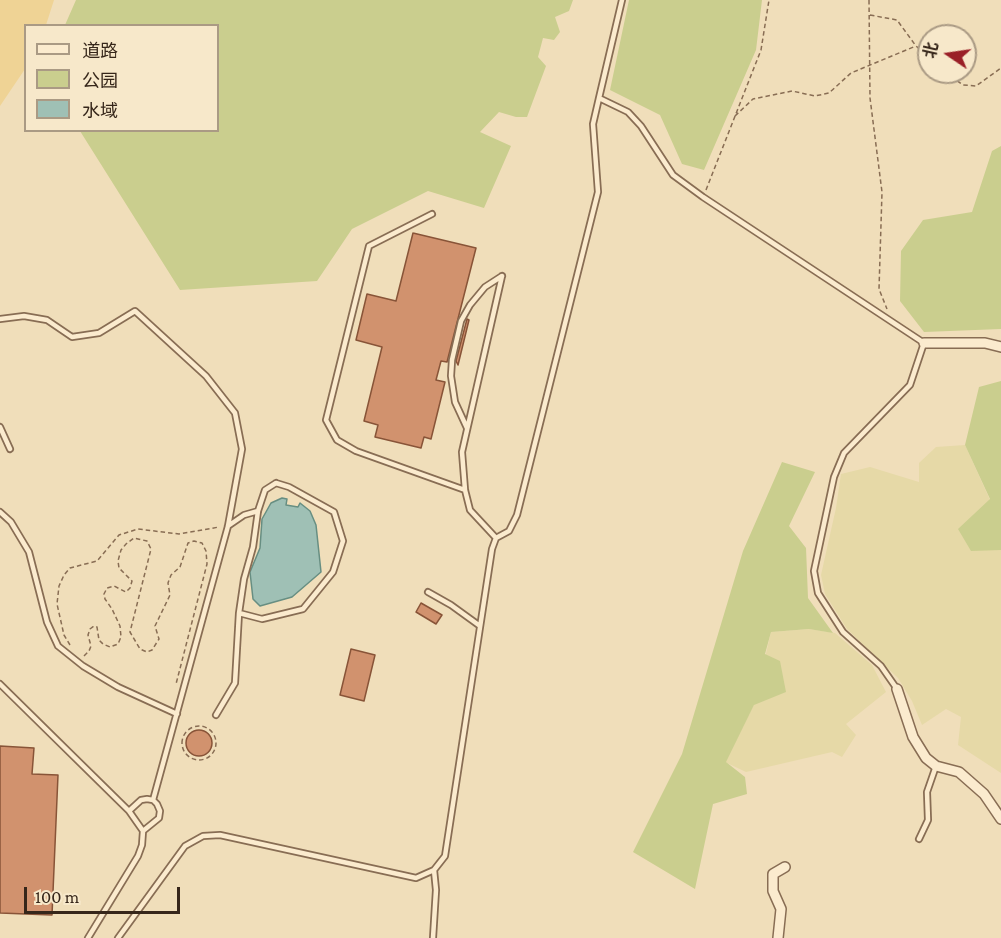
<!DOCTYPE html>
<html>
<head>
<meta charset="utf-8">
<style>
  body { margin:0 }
  #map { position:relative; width:1001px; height:938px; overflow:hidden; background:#f0deba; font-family:"Crimson Pro","Noto Sans SC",serif }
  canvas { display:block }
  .legend { position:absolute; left:24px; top:24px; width:195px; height:108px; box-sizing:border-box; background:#f7e8ca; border:2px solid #aa9a84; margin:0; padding:8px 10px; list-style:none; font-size:18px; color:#36261a }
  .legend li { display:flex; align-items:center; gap:12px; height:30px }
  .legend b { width:30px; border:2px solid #aa9a84 }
  .north { position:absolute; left:917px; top:24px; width:60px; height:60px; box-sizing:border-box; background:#f7e8ca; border:2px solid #aa9a84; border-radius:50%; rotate:283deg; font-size:16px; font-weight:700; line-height:24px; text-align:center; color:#36261a }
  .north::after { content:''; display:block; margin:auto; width:21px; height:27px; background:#9a2027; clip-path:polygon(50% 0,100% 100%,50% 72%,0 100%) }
  .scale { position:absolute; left:24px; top:887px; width:156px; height:27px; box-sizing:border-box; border:3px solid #36261a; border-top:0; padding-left:8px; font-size:18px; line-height:21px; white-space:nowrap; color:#36261a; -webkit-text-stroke:4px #f7e8ca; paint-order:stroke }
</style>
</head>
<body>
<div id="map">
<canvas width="1001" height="938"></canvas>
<ul class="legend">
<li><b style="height:8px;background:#fbebce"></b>道路</li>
<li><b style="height:16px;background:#cace8e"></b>公园</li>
<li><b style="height:16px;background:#9fc0b5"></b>水域</li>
</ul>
<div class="north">北</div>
<div class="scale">100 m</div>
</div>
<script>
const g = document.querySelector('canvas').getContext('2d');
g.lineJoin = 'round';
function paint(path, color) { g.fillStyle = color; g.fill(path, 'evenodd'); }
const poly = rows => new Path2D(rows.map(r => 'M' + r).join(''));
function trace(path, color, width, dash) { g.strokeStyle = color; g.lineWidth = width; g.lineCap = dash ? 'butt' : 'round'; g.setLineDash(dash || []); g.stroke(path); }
paint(poly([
  [965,445,990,500,1001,550,1001,773,958,745,961,717,946,709,922,725,912,701,898,678,847,629,825,594,821,575,836,508,841,474,870,467,919,482,919,463,936,447],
  [809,629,835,633,872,665,886,692,846,724,856,735,842,757,832,752,746,772,725,762,754,705,771,632]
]), '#e6d9a7');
paint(poly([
  [76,0,573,0,569,11,555,17,560,32,554,40,543,38,538,57,546,66,527,117,516,117,499,112,480,132,511,146,484,208,428,191,352,229,317,281,180,290,80,131,218,130,218,26,65,25],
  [629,0,762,0,756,50,704,170,682,164,660,115,610,90],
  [1001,146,1001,329,924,332,900,301,901,251,923,220,972,212,992,151],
  [1001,381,1001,550,971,551,958,529,990,499,965,445,979,387],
  [782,462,815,472,789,526,806,548,808,598,833,633,809,629,771,632,765,654,780,661,786,692,754,705,726,762,745,777,747,794,713,804,695,889,633,852,682,754,743,551]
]), '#cace8e');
paint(poly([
  [0,0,54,0,46,25,26,26,25,69,0,106]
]), '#efd395');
const water = poly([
  [282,498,287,499,286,505,298,507,300,503,310,511,316,525,321,572,292,597,260,606,253,599,250,572,260,548,262,519,271,503,282,498]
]);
paint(water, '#9fc0b5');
trace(water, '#678e82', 1.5);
const building = poly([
  [413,233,476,248,447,362,441,361,436,380,445,382,431,439,424,437,421,448,375,437,378,425,364,421,382,347,356,340,367,294,396,301,413,233],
  [467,319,469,320,458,365,456,361,467,319],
  [421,603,442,615,436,624,416,612,421,603],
  [351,649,375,655,364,701,340,695,351,649],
  '186 743a13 13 0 1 1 26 0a13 13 0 1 1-26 0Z',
  [0,746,34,748,32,774,58,775,52,915,0,913,0,746]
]);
paint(building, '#d1926e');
trace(building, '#885438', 1.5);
const service = poly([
  [599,98,622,0],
  [432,214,369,246,326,420,337,440,356,451,465,490],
  [0,319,24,316,47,320,72,337,99,333,135,311,206,376,235,413,242,449,228,526,153,800],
  [0,427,10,449],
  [467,428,455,402,451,376,452,360,461,321,470,305,485,287,502,276],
  [276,483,289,487,334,512,343,541,333,572,303,609,262,619,239,613,244,579,253,547,258,511,265,490,276,483],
  [0,512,11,522,29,552,47,622,58,646,83,666,118,687,177,714],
  [228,526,244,515,258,511],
  [496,538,470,510,465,490,462,452,502,276],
  [428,592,451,605,480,626],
  [0,684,129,811,143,831,159,818,160,811,157,804,153,800,147,799,141,800,129,811],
  [216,715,235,683,239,613],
  [919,839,928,820,927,792,936,766],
  [88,938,138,856,142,845,143,831],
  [118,938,185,846,203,836,220,835,416,878,434,870,445,856,492,549,496,538,509,531,517,515,598,192,593,124,599,98,628,112,641,126,673,175,703,197,924,343,910,385,844,453,834,477,814,571,818,593,843,632,881,666,897,689],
  [433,938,436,890,434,870]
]);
const minor = poly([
  [924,343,985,343,1001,347],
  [897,689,913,737,926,758,936,766,959,772,984,794,1001,819],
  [778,938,781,909,773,891,773,874,785,867]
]);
trace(service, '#886d54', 8);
trace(minor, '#886d54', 12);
trace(poly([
  [869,0,870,98,882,192,879,289,887,309],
  [870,15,897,20,916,46,929,57],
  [945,72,963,85,976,86,1001,68],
  [735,116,753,99,792,91,815,96,829,93,851,73,916,46],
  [706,190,761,50,769,0],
  [70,645,64,635,57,604,59,586,64,575,70,568,97,561,119,535,138,529,179,534,219,527],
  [84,656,89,651,91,646,88,635,90,629,94,626,97,627,99,640,103,644,110,647,118,644,121,637,120,626,112,609,105,599,104,594,107,588,114,586,126,592,130,588,132,581,119,568,118,561,121,550,126,544,134,538,147,541,151,549,130,632,140,649,147,652,152,650,159,639,155,626,170,595,168,583,171,575,180,567,188,543,194,541,202,543,206,551,207,564,176,684],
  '182 743a17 17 0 1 1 34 0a17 17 0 1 1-34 0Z'
]), '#886d54', 1.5, [4.5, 3]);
trace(service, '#fbebce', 4.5);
trace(minor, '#fbebce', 9);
</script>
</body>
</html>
